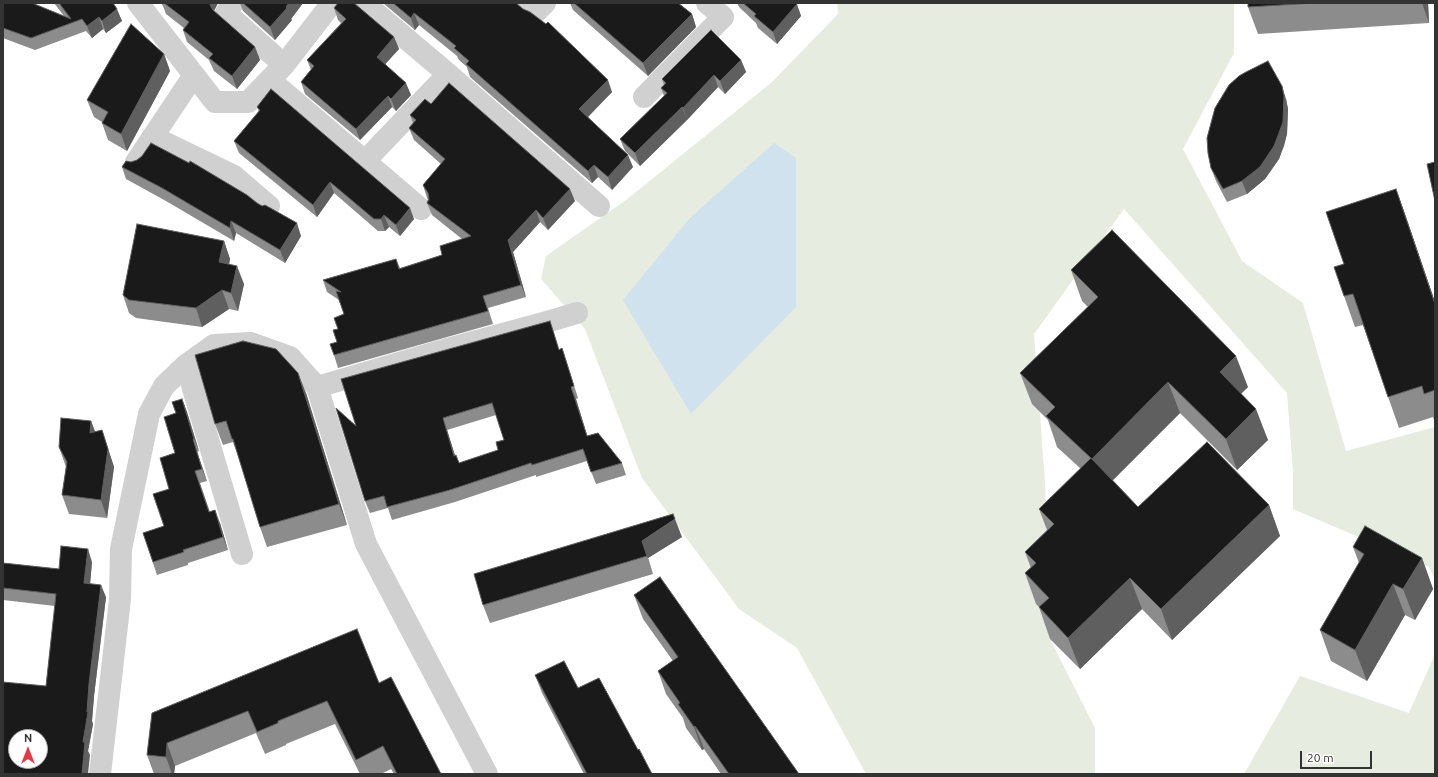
<!DOCTYPE html>
<html>
<head>
<meta charset="utf-8">
<style>
  body { margin:0 }
  #map { position:relative; width:1438px; height:777px; overflow:hidden; background:#fff; font-family:Ubuntu,sans-serif }
  canvas { display:block }
  .frame { position:absolute; inset:0; border:4px solid #333; pointer-events:none }
  .north { position:absolute; left:8px; top:729px; width:40px; height:40px; box-sizing:border-box; background:#fff; border:1px solid #adadad; border-radius:50%; rotate:0deg; font-size:11px; font-weight:700; line-height:16px; text-align:center; color:#333 }
  .north::after { content:''; display:block; margin:auto; width:14px; height:18px; background:#e63946; clip-path:polygon(50% 0,100% 100%,50% 72%,0 100%) }
  .scale { position:absolute; left:1300px; top:751px; width:72px; height:18px; box-sizing:border-box; border:2px solid #333; border-top:0; padding-left:5px; font-size:12px; line-height:14px; white-space:nowrap; color:#333; -webkit-text-stroke:3px #fff; paint-order:stroke }
</style>
</head>
<body>
<div id="map">
<canvas width="1438" height="777"></canvas>
<div class="frame"></div>
<div class="north">N</div>
<div class="scale">20 m</div>
</div>
<script>
const g = document.querySelector('canvas').getContext('2d');
g.lineJoin = 'round';
function paint(path, color) { g.fillStyle = color; g.fill(path, 'evenodd'); }
const poly = rows => new Path2D(rows.map(r => 'M' + r).join(''));
function trace(path, color, width, dash) { g.strokeStyle = color; g.lineWidth = width; g.lineCap = dash ? 'butt' : 'round'; g.setLineDash(dash || []); g.stroke(path); }
paint(poly([
  [837,3,1234,3,1234,53,1183,149,1242,261,1303,303,1346,451,1435,427,1435,580,1429,567,1293,509,1293,471,1287,393,1124,209,1034,334,1045,483,1050,639,1095,728,1095,774,866,774,797,648,739,609,642,478,585,329,541,279,546,256,626,200,771,83,838,14],
  [1435,654,1435,774,1244,774,1300,676,1409,713]
]), '#e6ecdf');
paint(poly([
  [774,143,796,158,796,307,691,414,623,300,690,218]
]), '#cfe2ee');
trace(poly([
  [138,3,215,102,248,102,284,65,332,3],
  [233,3,226,13,284,65],
  [364,3,448,74,599,206],
  [526,3,536,12,545,3],
  [270,80,421,209],
  [644,97,723,17,707,3],
  [153,137,234,176,269,206],
  [365,161,448,74],
  [136,162,194,75],
  [186,365,242,554],
  [317,387,440,351,550,321,577,313],
  [100,774,120,599,121,549,149,414,164,386,186,365,214,345,251,343,290,357,317,387,366,544,487,774]
]), '#d0d0d0', 22);
paint(poly([
  [3,3,64,16,54,3,113,3,122,21,106,33,103,29,92,38,86,31,35,50,3,38],
  [161,3,218,3,214,11,255,47,260,60,237,89,214,71,209,60,187,42,183,30,184,28,166,14,163,6],
  [240,3,303,3,291,19,292,20,275,40,243,11],
  [383,3,516,3,612,92,588,117,633,167,612,190,598,177,592,183,470,77,467,67,459,60,457,56,419,25,415,30],
  [570,3,678,3,692,14,696,27,648,76,573,10],
  [737,3,796,3,801,16,777,44,758,28,756,23,739,7],
  [1248,3,1428,3,1429,23,1258,34,1248,7],
  [334,8,394,37,399,49,385,64,411,95,396,111,392,107,360,140,305,94,301,82,311,70,307,60,341,23,338,20],
  [164,54,170,71,127,151,108,140,102,123,102,122,94,117,87,100],
  [741,60,746,72,725,94,718,87,687,120,640,166,625,151,620,139,664,96,661,88,664,85,662,79],
  [1286,99,1288,109,1287,134,1279,159,1265,179,1247,194,1227,202,1216,181,1211,168],
  [431,104,575,201,548,230,540,222,513,252,526,297,488,308,493,324,338,368,334,355,337,342,338,329,344,314,339,300,327,292,323,280,396,259,400,268,442,255,462,239,432,215,427,203,428,200,427,198,423,185,441,164,414,140,409,128,413,123,410,115],
  [257,107,414,219,400,236,389,227,385,231,378,231,334,193,317,217,239,153,234,141,259,112],
  [122,167,257,203,301,236,285,263,236,233,234,241,166,201,126,179],
  [1396,189,1407,220,1435,302,1435,423,1433,417,1399,428,1363,325,1355,327,1344,296,1344,264],
  [224,241,230,259,229,264,244,284,238,311,229,309,202,327,136,318,129,313,123,295],
  [1071,270,1248,387,1241,394,1268,440,1237,470,1180,413,1113,480,1138,507,1269,505,1280,536,1172,640,1142,609,1080,669,1050,639,1039,607,1036,604,1025,573,1031,568,1025,552,1047,530,1039,509,1081,469,1057,447,1048,420,1032,404,1020,373,1088,307,1082,301],
  [550,321,559,350,562,348,566,360,578,398,576,399,587,436,622,463,626,475,596,484,587,461,536,477,536,475,455,502,392,520,388,508,370,513,365,501,356,426],
  [496,415,504,440,498,450,459,463,455,456,447,430],
  [306,393,347,525,267,547,260,527,239,459,233,442,223,445,215,424],
  [182,399,187,412,199,451,197,452,207,481,200,483,210,512,220,523,228,550,188,563,188,565,157,575,143,533,164,526,169,489,175,453,176,413],
  [91,421,95,432,102,430,114,467,107,518,69,514,62,495,66,467,59,447],
  [682,537,648,558,653,574,490,623,483,605],
  [1353,547,1422,558,1433,589,1415,620,1405,615,1367,681,1331,661,1320,630,1359,563],
  [92,562,90,584,106,597,94,696,92,721,93,724,88,751,90,755,46,686,55,606,3,600,3,563,59,569],
  [634,595,799,774,721,774,704,749,702,750,686,728,683,718,666,694,658,671,673,661,643,619],
  [535,675,638,750,652,774,584,774,542,693],
  [379,683,441,774,394,774,391,769,381,774,360,774,335,724,286,744,286,745,265,754,256,733,175,766,174,774,154,774,147,755,152,713]
]), '#8c8c8c');
paint(poly([
  [210,3,218,3,214,11,210,5],
  [289,3,303,3,291,19,292,20,275,40,270,27],
  [1422,3,1428,3,1429,23],
  [797,4,801,16,777,44,773,32],
  [117,9,122,21,106,33,102,21],
  [414,13,419,25,415,30,411,18],
  [692,14,696,27,648,76,643,63],
  [99,17,103,29,92,38,87,26],
  [394,37,399,49,381,69,377,57],
  [255,47,260,60,237,89,232,76],
  [164,54,170,71,127,151,121,134],
  [741,60,746,72,725,94,720,81],
  [714,75,718,87,687,120,683,108],
  [608,80,612,92,584,121,579,109],
  [406,83,411,95,396,111,391,99],
  [1282,86,1286,99,1288,109,1287,134,1284,146,1279,159,1265,179,1247,194,1242,181],
  [388,96,392,107,360,140,356,129],
  [682,107,687,120,640,166,635,153],
  [628,155,633,167,612,190,608,177],
  [594,165,598,177,592,183,588,171],
  [330,182,334,193,317,217,313,205],
  [570,189,575,201,548,230,543,218],
  [1396,189,1407,220,1435,302,1435,304],
  [410,208,414,219,400,236,396,225],
  [536,210,540,222,513,252,526,297,521,285,508,240],
  [384,215,389,227,385,231,381,219],
  [231,221,236,233,234,241,230,228],
  [297,223,301,236,285,263,280,250],
  [224,241,230,259,226,280,219,262],
  [237,266,244,284,238,311,231,293],
  [222,290,229,309,202,327,196,308],
  [1236,356,1248,387,1231,403,1220,372],
  [298,373,306,393,347,525,339,504],
  [1168,382,1180,413,1103,490,1092,459],
  [571,387,576,399,591,448,587,436],
  [182,399,187,412,199,451,194,439],
  [1256,409,1268,440,1237,470,1226,439],
  [443,418,447,430,459,468,454,456],
  [91,421,98,439,90,433],
  [102,430,114,467,107,518,101,500],
  [193,439,197,452,207,481,202,469],
  [1269,505,1280,536,1172,640,1161,609],
  [215,510,220,523,228,550,223,537],
  [675,519,682,537,648,558,653,574,642,541],
  [88,549,92,562,89,596,84,583],
  [1422,558,1433,589,1415,620,1403,589],
  [1130,578,1142,609,1080,669,1068,638],
  [1393,584,1405,615,1367,681,1355,650],
  [101,585,106,597,94,696,92,721,93,724,88,751,90,755,88,774,82,774,83,742,89,684],
  [695,726,704,749,702,750,694,727],
  [167,743,175,766,174,774,172,774,166,757]
]), '#5f5f5f');
const building = poly([
  [3,3,32,3,71,19,59,3,113,3,117,9,102,21,99,17,87,26,82,19,31,38,3,28,3,3],
  [164,3,210,3,210,5,213,10,255,47,232,76,209,58,213,54,183,30,189,22,164,3],
  [243,3,289,3,286,7,287,8,270,27,243,3],
  [338,3,354,3,394,37,377,57,406,83,391,99,388,96,356,129,301,82,314,66,307,60,346,19,334,8,338,3],
  [393,3,516,3,523,9,530,12,546,24,548,22,608,80,579,109,628,155,608,177,594,165,588,171,466,64,469,61,454,48,456,46,414,13,411,18,393,3],
  [574,3,678,3,692,14,643,63,574,3],
  [743,3,796,3,797,4,773,32,754,16,756,14,743,3],
  [1248,3,1315,3,1248,7,1248,3],
  [131,24,164,54,121,134,102,123,108,112,87,100,131,24],
  [711,30,741,60,720,81,714,75,683,108,682,107,635,153,620,139,667,93,661,88,666,83,662,79,711,30],
  [1268,61,1282,86,1284,96,1283,122,1279,133,1274,146,1260,167,1242,181,1223,189,1211,168,1208,153,1207,138,1215,108,1229,85,1239,76,1246,72,1268,61],
  [449,83,570,189,543,218,536,210,508,240,521,285,483,296,488,311,334,355,330,344,337,342,333,330,338,329,334,318,344,314,336,291,341,292,323,280,396,259,399,269,442,255,440,246,471,236,427,203,429,199,428,193,423,185,445,159,409,128,416,120,410,115,425,99,431,104,449,83],
  [271,89,410,208,396,225,384,215,381,219,374,219,330,182,313,205,234,141,260,110,257,107,271,89],
  [151,143,189,163,190,161,247,195,257,203,262,206,265,205,297,223,280,250,231,221,230,228,162,188,122,167,126,161,131,162,137,160,142,156,151,143],
  [1435,162,1435,201,1427,164,1435,162],
  [1396,189,1435,304,1435,390,1424,394,1422,386,1388,397,1353,294,1344,296,1334,267,1344,264,1326,212,1396,189],
  [137,224,224,241,219,262,237,266,231,293,222,290,196,308,129,300,123,295,137,224],
  [1112,230,1236,356,1220,372,1256,409,1226,439,1168,382,1092,459,1046,416,1055,407,1020,373,1098,297,1071,270,1112,230],
  [550,321,559,350,562,348,574,386,571,387,587,436,598,433,622,463,591,472,583,449,532,465,531,463,450,490,387,507,384,496,365,501,336,408,356,426,341,379,550,321],
  [492,403,504,440,496,442,498,450,459,463,456,455,454,456,443,418,492,403],
  [243,341,276,349,298,373,339,504,260,527,233,439,232,439,226,421,215,424,195,355,243,341],
  [182,399,194,439,193,439,202,469,195,471,209,512,215,510,223,537,183,550,184,552,153,562,143,533,164,526,153,494,169,489,160,458,175,453,164,417,176,413,172,402,182,399],
  [61,418,91,421,90,433,102,430,108,449,101,500,62,495,67,462,59,447,61,418],
  [1207,442,1269,505,1161,609,1130,578,1068,638,1039,607,1049,598,1025,573,1036,563,1025,552,1054,524,1039,509,1091,458,1138,507,1207,442],
  [673,514,675,519,642,541,647,556,483,605,474,574,673,514],
  [1365,526,1422,558,1403,589,1393,584,1355,650,1320,630,1364,554,1353,547,1365,526],
  [61,546,88,549,84,583,101,585,89,684,87,712,88,712,83,742,85,742,82,774,3,774,3,682,46,686,56,594,3,588,3,563,59,569,61,546],
  [16,737,40,737,40,761,16,761,16,737],
  [660,577,799,774,729,774,695,726,694,727,678,704,680,703,658,671,678,657,634,595,660,577],
  [357,629,379,683,391,677,441,774,397,774,383,746,356,760,327,701,278,721,278,723,257,732,248,711,167,743,166,757,147,755,152,713,357,629],
  [564,661,578,688,599,678,638,750,639,749,652,774,587,774,535,675,564,661]
]);
paint(building, '#1a1a1a');
trace(building, '#5f5f5f', 1);
</script>
</body>
</html>
